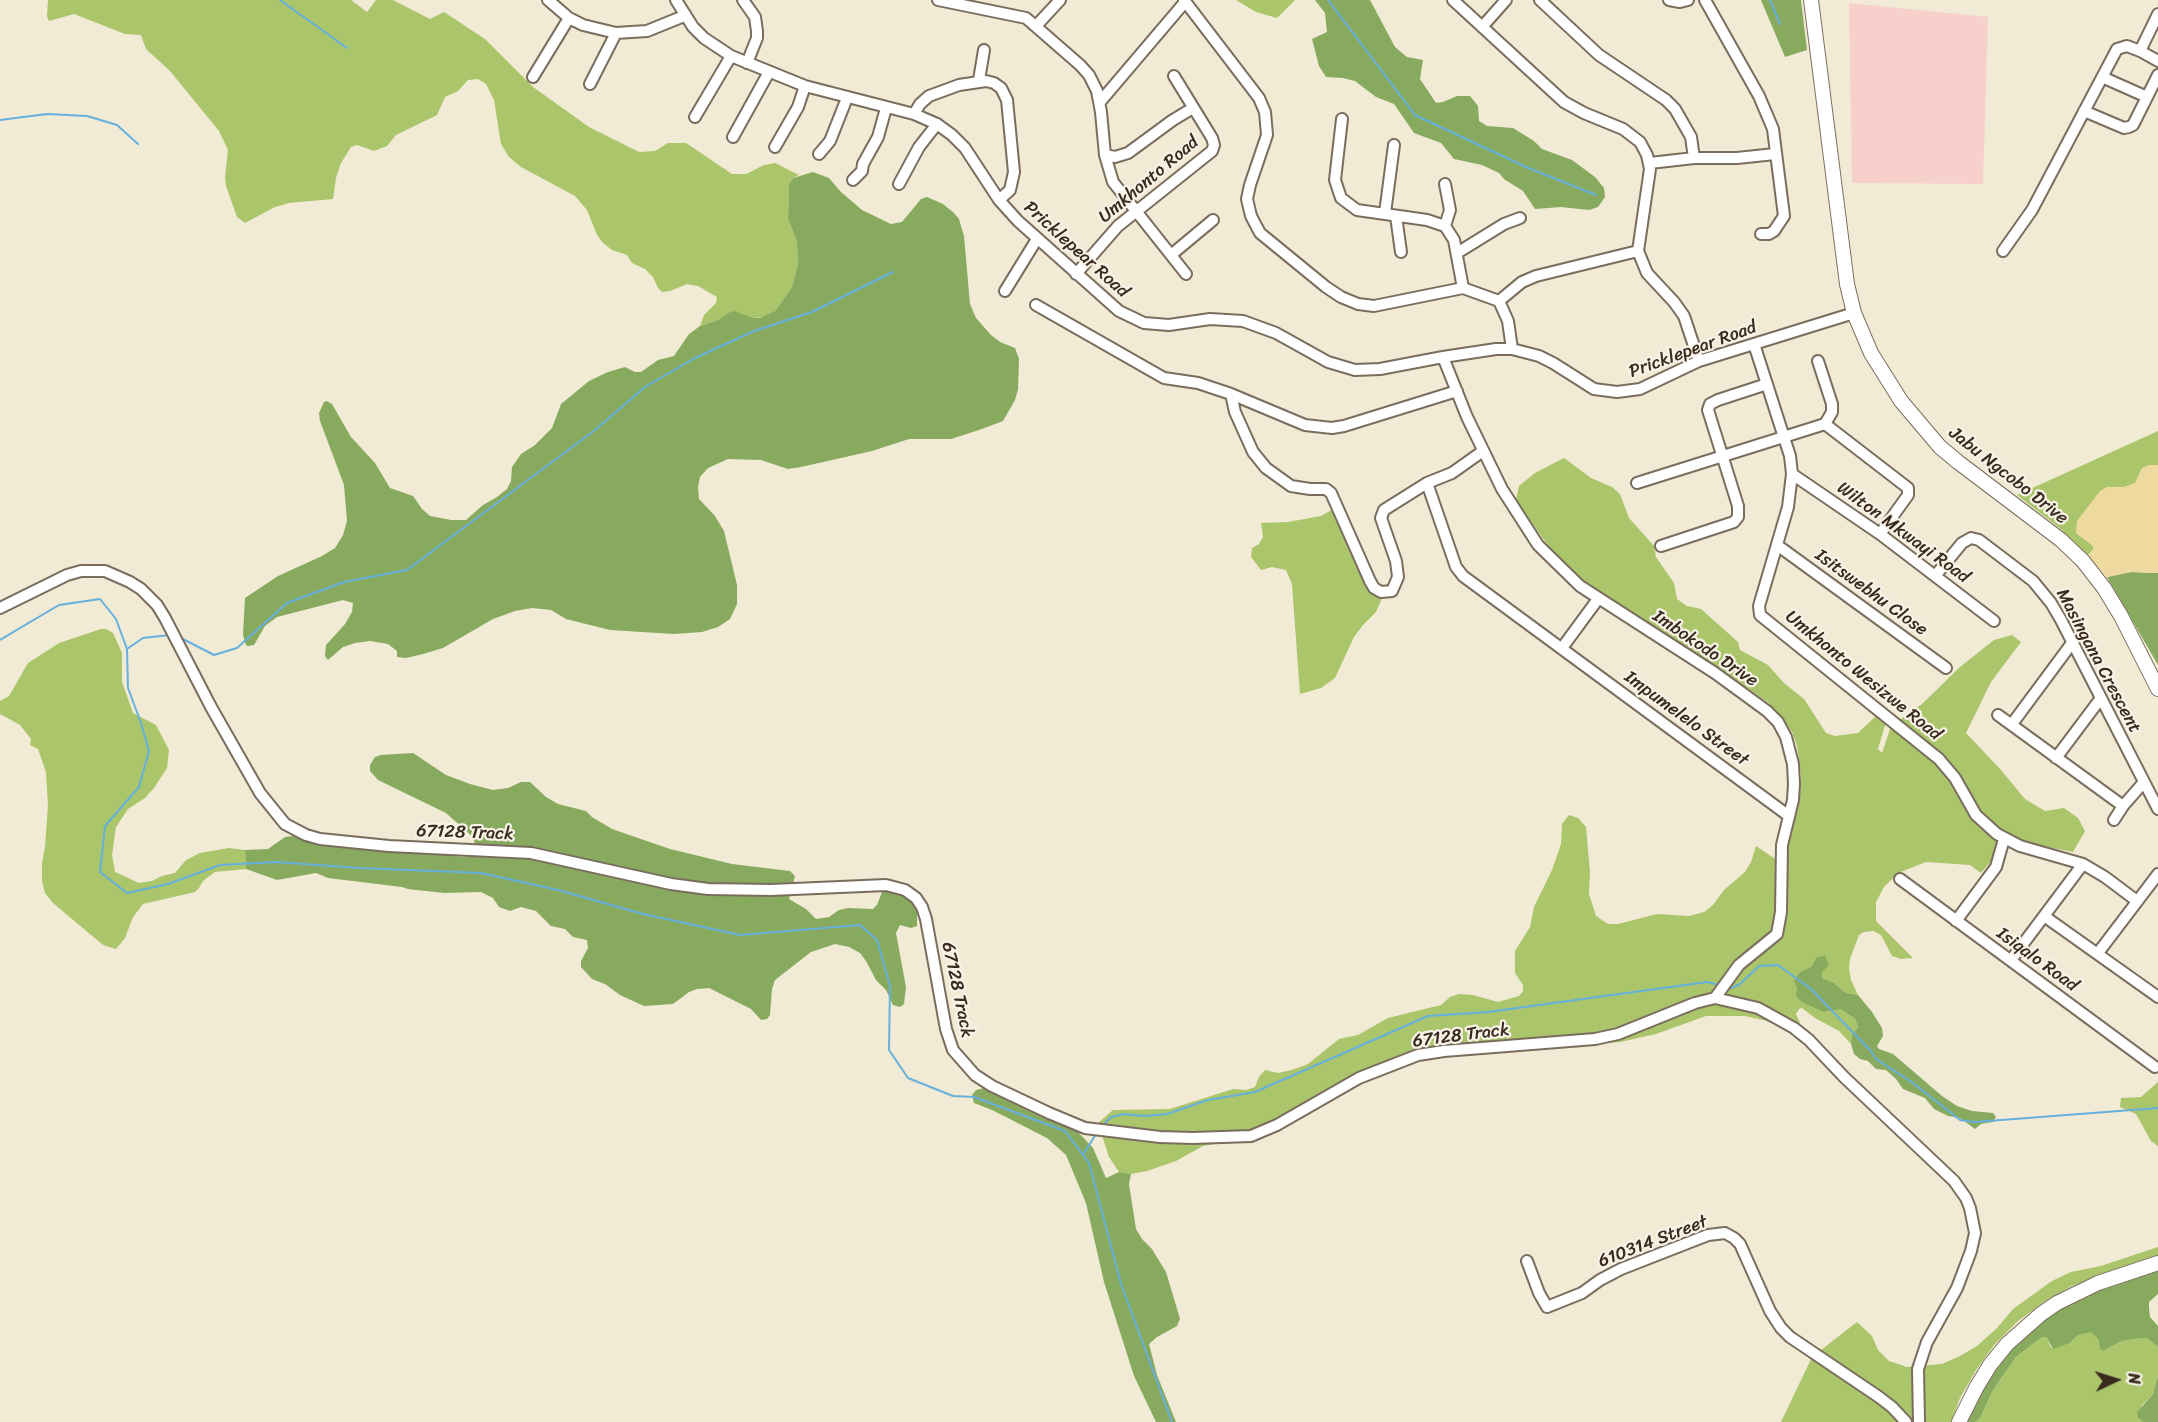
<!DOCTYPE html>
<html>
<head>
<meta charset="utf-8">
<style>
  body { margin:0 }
  #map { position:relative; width:2158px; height:1422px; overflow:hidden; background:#f1ead4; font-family:Sriracha,sans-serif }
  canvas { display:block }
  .north { position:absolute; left:2086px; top:1350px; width:60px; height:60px; -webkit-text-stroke:4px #f7f3e8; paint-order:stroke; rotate:86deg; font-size:16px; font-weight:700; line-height:24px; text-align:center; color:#3b2a1e }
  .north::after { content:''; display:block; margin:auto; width:21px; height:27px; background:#3b2a1e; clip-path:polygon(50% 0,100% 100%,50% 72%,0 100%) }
</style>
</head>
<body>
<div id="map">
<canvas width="2158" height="1422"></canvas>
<div class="north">N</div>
</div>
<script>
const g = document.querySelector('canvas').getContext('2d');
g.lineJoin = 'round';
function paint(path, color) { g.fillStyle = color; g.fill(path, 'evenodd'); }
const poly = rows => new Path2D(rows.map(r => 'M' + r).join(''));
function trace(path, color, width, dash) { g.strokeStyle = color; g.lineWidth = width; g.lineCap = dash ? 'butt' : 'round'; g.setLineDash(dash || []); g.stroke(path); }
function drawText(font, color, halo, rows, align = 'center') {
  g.font = font + ' Sriracha,sans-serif'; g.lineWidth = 4.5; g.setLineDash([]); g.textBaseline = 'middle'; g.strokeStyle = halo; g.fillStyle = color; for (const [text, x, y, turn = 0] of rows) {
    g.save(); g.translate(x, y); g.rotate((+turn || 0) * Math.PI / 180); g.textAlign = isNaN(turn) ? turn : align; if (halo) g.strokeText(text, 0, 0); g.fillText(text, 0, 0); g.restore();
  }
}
paint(poly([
  [1849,3,1988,17,1983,184,1852,183]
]), '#f7d0cb');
paint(poly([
  [48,0,351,0,367,12,376,0,393,0,430,19,444,12,485,39,533,87,589,127,639,152,655,151,668,143,686,143,732,174,746,174,764,165,775,163,799,175,793,178,789,184,788,219,797,242,798,264,792,287,775,311,767,317,753,318,728,313,718,320,700,326,704,315,716,303,717,297,698,286,687,284,670,291,662,292,658,288,653,277,645,269,632,263,627,255,612,250,603,243,597,235,587,210,575,196,521,167,509,157,501,144,494,100,486,84,478,79,468,80,458,91,445,97,437,115,396,135,387,146,374,151,357,145,351,147,341,163,336,178,333,199,289,203,275,207,245,223,237,217,226,186,225,177,228,150,219,131,170,71,146,49,141,35,125,34,74,14,49,21,47,16],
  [1236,0,1295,0,1277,18,1256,12],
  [2158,431,2158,465,2142,468,2136,483,2124,487,2107,487,2077,533,2093,546,2093,550,2088,555,2061,529,2017,495],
  [1564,458,1591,478,1612,487,1620,494,1629,518,1654,546,1656,557,1674,583,1677,599,1687,606,1701,609,1738,642,1740,650,1768,665,1784,683,1804,699,1826,733,1835,736,1858,733,1877,715,1886,722,1878,749,1882,753,1891,726,1928,754,1945,771,1978,826,2000,842,1992,860,1981,873,1970,865,1926,862,1898,873,1884,887,1876,902,1876,921,1913,958,1901,959,1892,956,1881,935,1873,931,1864,932,1859,935,1850,959,1849,968,1851,980,1858,995,1846,993,1834,983,1822,978,1822,972,1812,966,1800,972,1794,980,1828,1012,1834,1008,1840,1009,1855,1019,1858,1027,1852,1034,1851,1044,1839,1031,1815,1018,1802,1008,1799,1009,1796,1014,1800,1023,1797,1026,1785,1029,1767,1021,1745,1016,1706,1016,1656,1034,1620,1042,1437,1057,1409,1063,1379,1075,1329,1101,1232,1141,1203,1146,1176,1161,1147,1171,1131,1174,1119,1172,1109,1157,1098,1123,1113,1110,1170,1109,1233,1089,1246,1090,1255,1087,1259,1077,1265,1070,1278,1073,1292,1070,1308,1064,1339,1039,1358,1035,1388,1018,1441,1005,1450,997,1459,994,1473,995,1498,1002,1519,996,1523,991,1523,985,1515,973,1515,951,1530,927,1534,907,1552,870,1561,844,1562,824,1569,815,1578,818,1586,827,1590,872,1589,894,1596,916,1608,924,1618,924,1657,914,1689,916,1704,912,1713,905,1724,890,1745,872,1751,862,1756,846,1784,865,1786,845,1800,797,1801,774,1797,746,1792,732,1782,717,1769,703,1719,668,1620,608,1581,579,1549,547,1516,500,1519,486,1535,473],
  [1335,508,1368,588,1375,596,1382,598,1376,612,1363,625,1354,637,1335,678,1321,688,1300,694,1292,584,1286,570,1272,567,1261,570,1251,557,1252,548,1259,544,1263,537,1261,523,1288,522,1321,516],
  [101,629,106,629,113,633,122,653,122,682,133,713,156,725,169,750,167,768,154,788,145,798,128,809,116,827,112,855,115,872,139,883,152,881,162,876,175,873,186,860,200,853,229,848,245,850,246,869,215,872,203,881,199,888,195,892,143,904,133,917,125,938,116,949,103,945,53,903,45,893,42,881,42,863,45,847,48,806,46,772,38,749,30,745,31,739,20,725,0,714,0,701,9,696,28,663,59,643],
  [2012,635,2021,642,1991,682,1966,733,2001,770,2025,799,2045,811,2064,808,2078,818,2085,831,2073,852,2033,844,2003,834,1980,815,1963,782,1942,754,1898,721,1922,704,1960,667,1994,640],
  [2158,1082,2158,1146,2151,1141,2136,1114,2120,1107,2121,1098,2141,1097],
  [2158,1247,2158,1256,2072,1286,2044,1302,2018,1321,1995,1344,1976,1370,1960,1398,1951,1422,1781,1422,1812,1357,1857,1322,1872,1336,1878,1350,1889,1361,1907,1367,1942,1364,1960,1356,1977,1346,1997,1328,2013,1309,2052,1281,2071,1272,2101,1266],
  [2091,1331,2098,1339,2100,1349,2103,1351,2122,1341,2134,1339,2147,1338,2158,1347,2158,1376,2153,1394,2142,1405,2138,1418,2143,1422,1975,1422,1980,1418,1993,1390,2016,1357,2042,1337,2047,1338,2051,1348,2070,1343,2078,1335]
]), '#abc56b');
paint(poly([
  [1315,0,1370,0,1395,47,1407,57,1423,60,1420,79,1436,103,1443,102,1457,96,1470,96,1478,106,1479,121,1487,126,1513,128,1534,141,1542,149,1572,160,1595,177,1604,188,1605,197,1598,207,1589,210,1561,207,1535,209,1523,191,1504,179,1499,173,1482,165,1454,159,1441,143,1414,133,1394,104,1376,97,1355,81,1343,78,1326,77,1319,66,1312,39,1327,32,1325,13],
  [1761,0,1801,0,1807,50,1785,57],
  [813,172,829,178,841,192,862,210,891,224,902,222,921,199,927,197,943,204,954,213,959,219,964,236,970,304,976,318,991,335,1000,342,1015,348,1019,359,1018,389,1015,400,1003,421,979,430,951,439,909,439,872,451,801,467,788,469,761,460,728,459,708,468,700,477,698,487,699,499,715,516,724,531,737,585,737,604,730,619,718,627,702,632,674,634,610,630,566,619,551,610,532,608,515,611,493,619,443,648,423,654,406,658,397,657,397,651,388,644,370,641,355,643,343,647,328,660,325,656,326,645,345,624,352,612,353,603,343,600,277,617,265,626,254,645,248,646,246,645,243,635,245,598,278,576,322,556,335,548,343,535,347,521,344,485,320,421,319,413,324,402,327,401,332,404,351,437,375,463,390,488,413,496,422,509,430,516,451,520,466,520,483,505,497,497,507,489,511,481,512,467,521,454,535,445,552,428,561,404,589,381,608,372,625,367,635,372,641,372,658,360,674,356,689,334,700,326,718,320,728,313,734,311,753,318,760,318,775,311,792,287,798,264,797,242,788,219,789,184,793,178],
  [2131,572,2158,573,2158,665,2107,577],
  [413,753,446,775,470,784,493,790,508,788,521,782,530,782,546,797,558,804,586,811,592,817,612,829,670,849,732,864,790,871,795,876,789,899,806,909,816,919,829,917,839,910,848,908,873,909,877,905,884,887,905,893,917,907,917,926,911,928,900,925,896,933,906,987,904,1004,900,1007,893,1005,886,990,876,980,866,961,860,953,849,947,835,944,811,952,775,980,772,989,770,1015,767,1019,761,1020,751,1009,709,988,697,989,689,992,673,1004,644,1006,620,995,605,984,592,979,581,967,581,961,588,948,587,940,573,937,565,929,551,926,536,911,521,907,510,911,499,907,493,898,481,892,444,893,408,889,402,887,328,878,316,873,277,880,246,869,245,850,268,849,285,837,293,836,324,844,417,851,464,857,472,855,476,848,473,837,446,813,378,780,370,771,370,765,375,757,381,755],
  [1825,956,1829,965,1822,972,1822,978,1834,983,1846,993,1858,995,1872,1012,1882,1028,1883,1036,1877,1046,1879,1049,1893,1054,1942,1096,1957,1106,1972,1111,1993,1113,1996,1117,1993,1122,1981,1124,1975,1129,1960,1118,1948,1116,1934,1109,1925,1098,1903,1089,1896,1079,1886,1070,1876,1069,1868,1061,1860,1059,1854,1054,1851,1044,1852,1034,1858,1027,1855,1019,1840,1009,1824,1012,1802,1002,1796,996,1797,988,1794,980,1800,972,1812,966,1817,957],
  [984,1088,1033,1113,1078,1132,1093,1148,1106,1178,1119,1172,1131,1174,1129,1184,1136,1229,1142,1239,1152,1249,1166,1272,1180,1319,1177,1326,1157,1337,1149,1344,1157,1375,1176,1422,1156,1422,1134,1376,1104,1282,1086,1203,1066,1155,1047,1138,992,1110,974,1103,972,1095,976,1090],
  [2158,1271,2158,1294,2149,1302,2149,1308,2150,1317,2158,1326,2158,1347,2147,1338,2134,1339,2122,1341,2103,1351,2100,1349,2098,1339,2091,1332,2078,1335,2070,1343,2053,1349,2047,1338,2042,1337,2016,1357,1993,1390,1980,1418,1975,1422,1966,1422,1976,1402,1992,1373,2013,1348,2036,1326,2061,1308,2089,1294],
  [2158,1376,2158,1422,2143,1422,2138,1418,2137,1412,2153,1394]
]), '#88aa5f');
paint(poly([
  [2149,465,2158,465,2158,573,2131,572,2107,577,2088,555,2093,550,2093,546,2076,533,2077,521,2100,491,2107,487,2124,487,2135,483,2142,468]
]), '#eeda9e');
trace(poly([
  [280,0,347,48],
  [1328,0,1415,115,1526,167,1596,195],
  [1770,0,1780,24],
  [0,120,47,114,87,116,117,125,138,144],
  [181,638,214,655,237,648,287,603,344,582,407,570,595,430,645,387,695,358,754,331,812,312,893,272],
  [0,640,59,605,100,599,116,619,127,649,128,688,141,723,149,751,139,787,105,826,100,872,127,893,168,884,220,865,276,862,360,868,481,873,558,890,643,914,740,935,860,925,877,940,890,986,889,1050,908,1078,953,1096,974,1097,1065,1131,1089,1163,1121,1284,1172,1422],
  [127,649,143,638,170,635],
  [1728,987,1732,988,1740,984,1759,966,1778,965,1811,989,1870,1050,1876,1059,1913,1083,1960,1120,1975,1122,2158,1108],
  [1103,1125,1111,1117,1124,1114,1145,1116,1167,1114,1208,1100,1255,1092,1428,1016,1488,1012,1707,982,1719,985],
  [1083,1155,1096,1134]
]), '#66b0de', 2);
const minor = poly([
  [548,0,569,18,583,25,616,33,647,31,684,16],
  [676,0,693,27,704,38,731,56,805,86,914,114,937,124,952,135,965,148,999,200,1018,221,1119,311,1144,323,1169,325,1210,319,1243,321,1276,333,1328,362,1355,370,1380,369,1443,357,1496,349,1512,349,1539,356,1553,363,1594,389,1617,392,1640,389,1699,361,1854,313],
  [743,0,755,17,757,31,757,38,747,63],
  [938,0,1026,18,1080,65,1089,75,1097,91,1101,112,1105,155,1113,182,1186,274],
  [1184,0,1259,98,1265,112,1267,135,1250,185,1247,199,1251,216,1260,233,1326,287,1341,297,1358,304,1374,306,1463,288,1499,301,1508,321,1512,349],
  [1453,0,1564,102,1584,113,1623,129,1640,142,1647,155,1650,169,1638,251,1647,273,1674,302,1684,316,1699,361],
  [1540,0,1599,55,1666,100,1675,109,1691,137,1694,158],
  [1669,0,1680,2,1688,0],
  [1705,0,1759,96,1773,129,1784,216,1774,231,1769,234,1761,234],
  [1036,26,1060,0],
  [1482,27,1506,0],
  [2140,51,2158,61],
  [533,77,569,18],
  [2102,77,2147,97],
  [979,80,984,50],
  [590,84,616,33],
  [1100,102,1185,2],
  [2084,111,2124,128,2129,127,2133,125,2158,75],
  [914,114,920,104,929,96,959,85,986,81,994,83,1001,88,1007,100,1014,172,1010,190,999,200],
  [695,117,731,56],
  [1342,119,1335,180,1341,198,1357,210,1427,220,1445,226,1454,240,1463,288],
  [733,137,769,72],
  [775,147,798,107,805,86],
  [819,154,830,141,847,98],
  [1105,155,1115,157,1128,153,1173,120,1193,108],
  [1650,163,1694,158,1737,158,1775,154],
  [853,180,862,171,863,164,878,137,886,108],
  [899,184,919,147,937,124],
  [1445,184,1450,210,1445,226],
  [1385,213,1394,145],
  [1396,216,1401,252],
  [2003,251,2032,210,2117,49,2127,46,2140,51,2158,14],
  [1457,253,1504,224,1520,218],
  [1171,255,1213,220],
  [1076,274,1118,226,1212,151,1214,145,1212,138,1174,76],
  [1005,291,1037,239],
  [1499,301,1522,282,1536,276,1638,251],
  [1036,305,1164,378,1198,383,1231,394,1305,425,1332,428,1344,426,1457,391],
  [1754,344,1790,456,1792,474,1788,507,1759,606,1760,615,1939,759,1955,778,1976,815,1997,834,2020,846,2083,864,2105,877,2137,901],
  [1443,357,1467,417,1502,489,1538,545,1580,586,1715,673,1767,711,1778,722,1786,737,1793,764,1794,784,1793,800,1782,845,1781,912,1777,934,1739,965,1715,998],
  [1231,394,1235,412,1253,452,1266,468,1291,486,1310,489,1326,489,1331,493,1370,581,1374,588,1381,592,1392,591,1398,577,1396,561,1381,518,1384,510,1427,483,1452,473,1483,451],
  [1825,424,1908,488,1908,495,1880,534],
  [1792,474,1880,534,1994,621],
  [1427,483,1456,567,1463,576,1789,816],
  [1637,483,1825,424,1832,412,1832,404,1818,361],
  [1777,545,1946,668],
  [1661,546,1734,522,1738,517,1738,506,1708,410,1710,404,1718,400,1767,384],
  [1935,576,1962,543,1971,538,1979,540,2033,581,2051,603,2061,620,2158,809],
  [0,608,67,575,81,571,105,571,130,582,141,589,157,605,165,618,211,707,260,793,285,824,306,835,320,839,389,846,531,853,671,884,708,889,771,890,886,885,905,890,916,898,922,907,926,919,946,1029,953,1050,975,1075,992,1086,1049,1113,1085,1128,1160,1137,1193,1138,1251,1136,1277,1125,1359,1078,1418,1055,1444,1051,1595,1039,1618,1034,1695,1003,1715,998,1758,1008,1794,1028,1809,1040,1844,1077,1954,1181,1966,1198,1970,1208,1975,1233,1971,1251,1957,1288,1927,1342,1918,1369,1919,1422],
  [1562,648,1598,599],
  [1998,715,2123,806,2144,782],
  [2012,724,2072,643],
  [2056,758,2101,698],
  [2114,820,2123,806],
  [1900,879,2155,1067],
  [2044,916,2158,997],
  [1956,921,1996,867,2004,839],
  [2098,953,2158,874],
  [2011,960,2083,864],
  [1527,1261,1539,1293,1547,1307,1582,1293,1600,1280,1621,1269,1708,1235,1725,1233,1734,1238,1740,1244,1770,1311,1781,1328,1790,1337,1879,1397,1892,1407,1906,1422]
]);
const major = poly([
  [1811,0,1847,284,1854,313,1871,353,1901,401,1940,447,1958,462,2061,540,2083,561,2104,588,2121,616,2158,689],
  [1959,1422,1976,1388,1990,1365,2007,1344,2041,1314,2057,1303,2098,1283,2158,1263]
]);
trace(minor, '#7b6d5e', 14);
trace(major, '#7b6d5e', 16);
trace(minor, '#fff', 10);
trace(major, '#fff', 14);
drawText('18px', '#3b2a1e', '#f7f3e8', [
  ["Umkhonto Road",1149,180,-40],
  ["Pricklepear Road",1076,250,42],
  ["Pricklepear Road",1693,350,-20],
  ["Jabu Ngcobo Drive",2008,476,38],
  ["Wilton Mkwayi Road",1903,533,36],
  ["Isitswebhu Close",1871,593,36],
  ["Imbokodo Drive",1705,649,34],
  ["Masingana Crescent",2098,661,62],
  ["Umkhonto Wesizwe Road",1863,676,39],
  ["Impumelelo Street",1686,719,36],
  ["67128 Track",465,833,2],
  ["Isiqalo Road",2037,960,36],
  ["67128 Track",957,990,78],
  ["67128 Track",1461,1036,-7],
  ["610314 Street",1653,1242,-21]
]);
</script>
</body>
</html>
